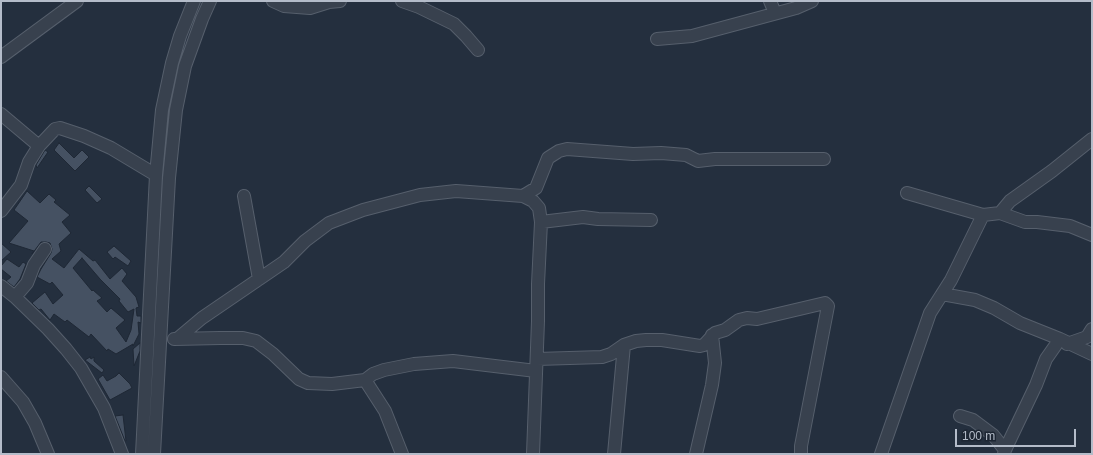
<!DOCTYPE html>
<html>
<head>
<meta charset="utf-8">
<style>
  body { margin:0 }
  #map { position:relative; width:1093px; height:455px; overflow:hidden; background:#242f3e; font-family:Helvetica,sans-serif }
  canvas { display:block }
  .frame { position:absolute; inset:0; border:2px solid #b4bcc9; pointer-events:none }
  .scale { position:absolute; left:955px; top:429px; width:121px; height:18px; box-sizing:border-box; border:2px solid #b4bcc9; border-top:0; padding-left:5px; font-size:12px; line-height:14px; white-space:nowrap; color:#b4bcc9; -webkit-text-stroke:3px #1d2633; paint-order:stroke }
</style>
</head>
<body>
<div id="map">
<canvas width="1093" height="455"></canvas>
<div class="frame"></div>
<div class="scale">100 m</div>
</div>
<script>
const g = document.querySelector('canvas').getContext('2d');
g.lineJoin = 'round';
function paint(path, color) { g.fillStyle = color; g.fill(path, 'evenodd'); }
const poly = rows => new Path2D(rows.map(r => 'M' + r).join(''));
function trace(path, color, width, dash) { g.strokeStyle = color; g.lineWidth = width; g.lineCap = dash ? 'butt' : 'round'; g.setLineDash(dash || []); g.stroke(path); }
const building = poly([
  [59,143,74,158,82,150,89,157,75,171,54,150,59,143],
  [45,150,48,152,37,168,36,165,45,150],
  [89,186,102,199,97,203,85,190,89,186],
  [27,191,40,203,49,194,56,200,54,202,70,215,62,222,71,233,59,244,61,251,52,259,64,268,79,249,93,261,95,260,110,279,122,268,127,274,122,281,136,297,139,307,136,308,137,316,141,316,141,323,138,322,139,334,133,346,133,344,116,354,108,349,107,351,91,334,89,337,67,320,65,322,54,314,50,320,41,309,39,310,32,303,45,292,53,304,63,295,52,282,50,284,37,277,41,269,51,253,52,249,50,243,46,242,41,242,32,254,34,251,9,243,28,221,14,210,27,191],
  [82,258,100,279,120,299,119,301,128,312,134,309,131,330,126,342,116,328,125,320,111,308,107,312,97,301,102,298,93,290,92,291,73,268,82,258],
  [1,243,11,252,1,261,1,243],
  [114,246,131,261,128,266,115,257,113,259,107,252,114,246],
  [7,259,19,267,23,262,26,264,20,279,14,287,6,281,11,277,1,269,1,266,7,259],
  [140,343,140,351,134,366,133,349,140,343],
  [90,357,91,359,94,357,94,361,104,370,102,373,85,360,90,357],
  [119,373,130,384,132,388,110,400,98,379,103,375,107,381,116,376,119,373],
  [123,415,126,441,125,441,115,416,123,415]
]);
paint(building, '#455162');
trace(building, '#1f2835', 1);
const minor = poly([
  [273,1,284,6,310,8,329,2,340,1],
  [402,1,419,7,454,24,466,36,478,50],
  [770,1,775,13],
  [657,39,692,36,796,8,812,1],
  [1,57,77,1],
  [1,114,39,146],
  [907,193,983,215],
  [244,196,259,279],
  [523,196,536,188,548,158,559,151,567,149,633,154,661,153,686,155,698,161,715,159,824,159],
  [1,211,21,185,29,162,39,146,55,129,60,128,84,136,111,148,156,175],
  [1000,213,1010,201,1052,171,1092,139],
  [541,222,583,217,598,219,651,220],
  [1,286,15,297,48,329,66,349,81,368,104,408,122,454],
  [942,294,975,300,994,308,1020,323,1060,339],
  [15,297,27,283,34,265,45,249],
  [174,339,220,338,243,338,256,341,273,354,299,379,308,383,332,384,365,380,373,374,384,370,414,364,453,361,536,371],
  [177,339,202,318,284,262,305,241,329,223,363,210,420,195,456,191,523,196,533,201,539,208,541,222,538,284,538,321,533,454],
  [1067,344,1087,337,1092,329],
  [537,359,602,357,611,354,624,345,636,341,646,340,662,340,700,346,704,345,715,333,725,330,739,320,747,318,757,319,825,303,828,306,801,446,801,454],
  [1,377,23,402,35,423,48,454],
  [365,380,385,411,402,454],
  [960,416,973,420,993,435,1005,450,1004,454],
  [1005,450,1036,385,1046,359,1060,339,1092,354],
  [142,454,156,175,162,110,172,63,180,36,194,1],
  [154,454,169,178,176,110,185,66,202,19,210,1],
  [614,454,624,345],
  [696,454,712,385,715,363,712,335],
  [881,454,930,313,951,280,983,215,1000,213,1025,222,1037,222,1070,226,1092,235]
]);
trace(minor, '#565f6c', 14);
trace(minor, '#38414e', 12);
</script>
</body>
</html>
